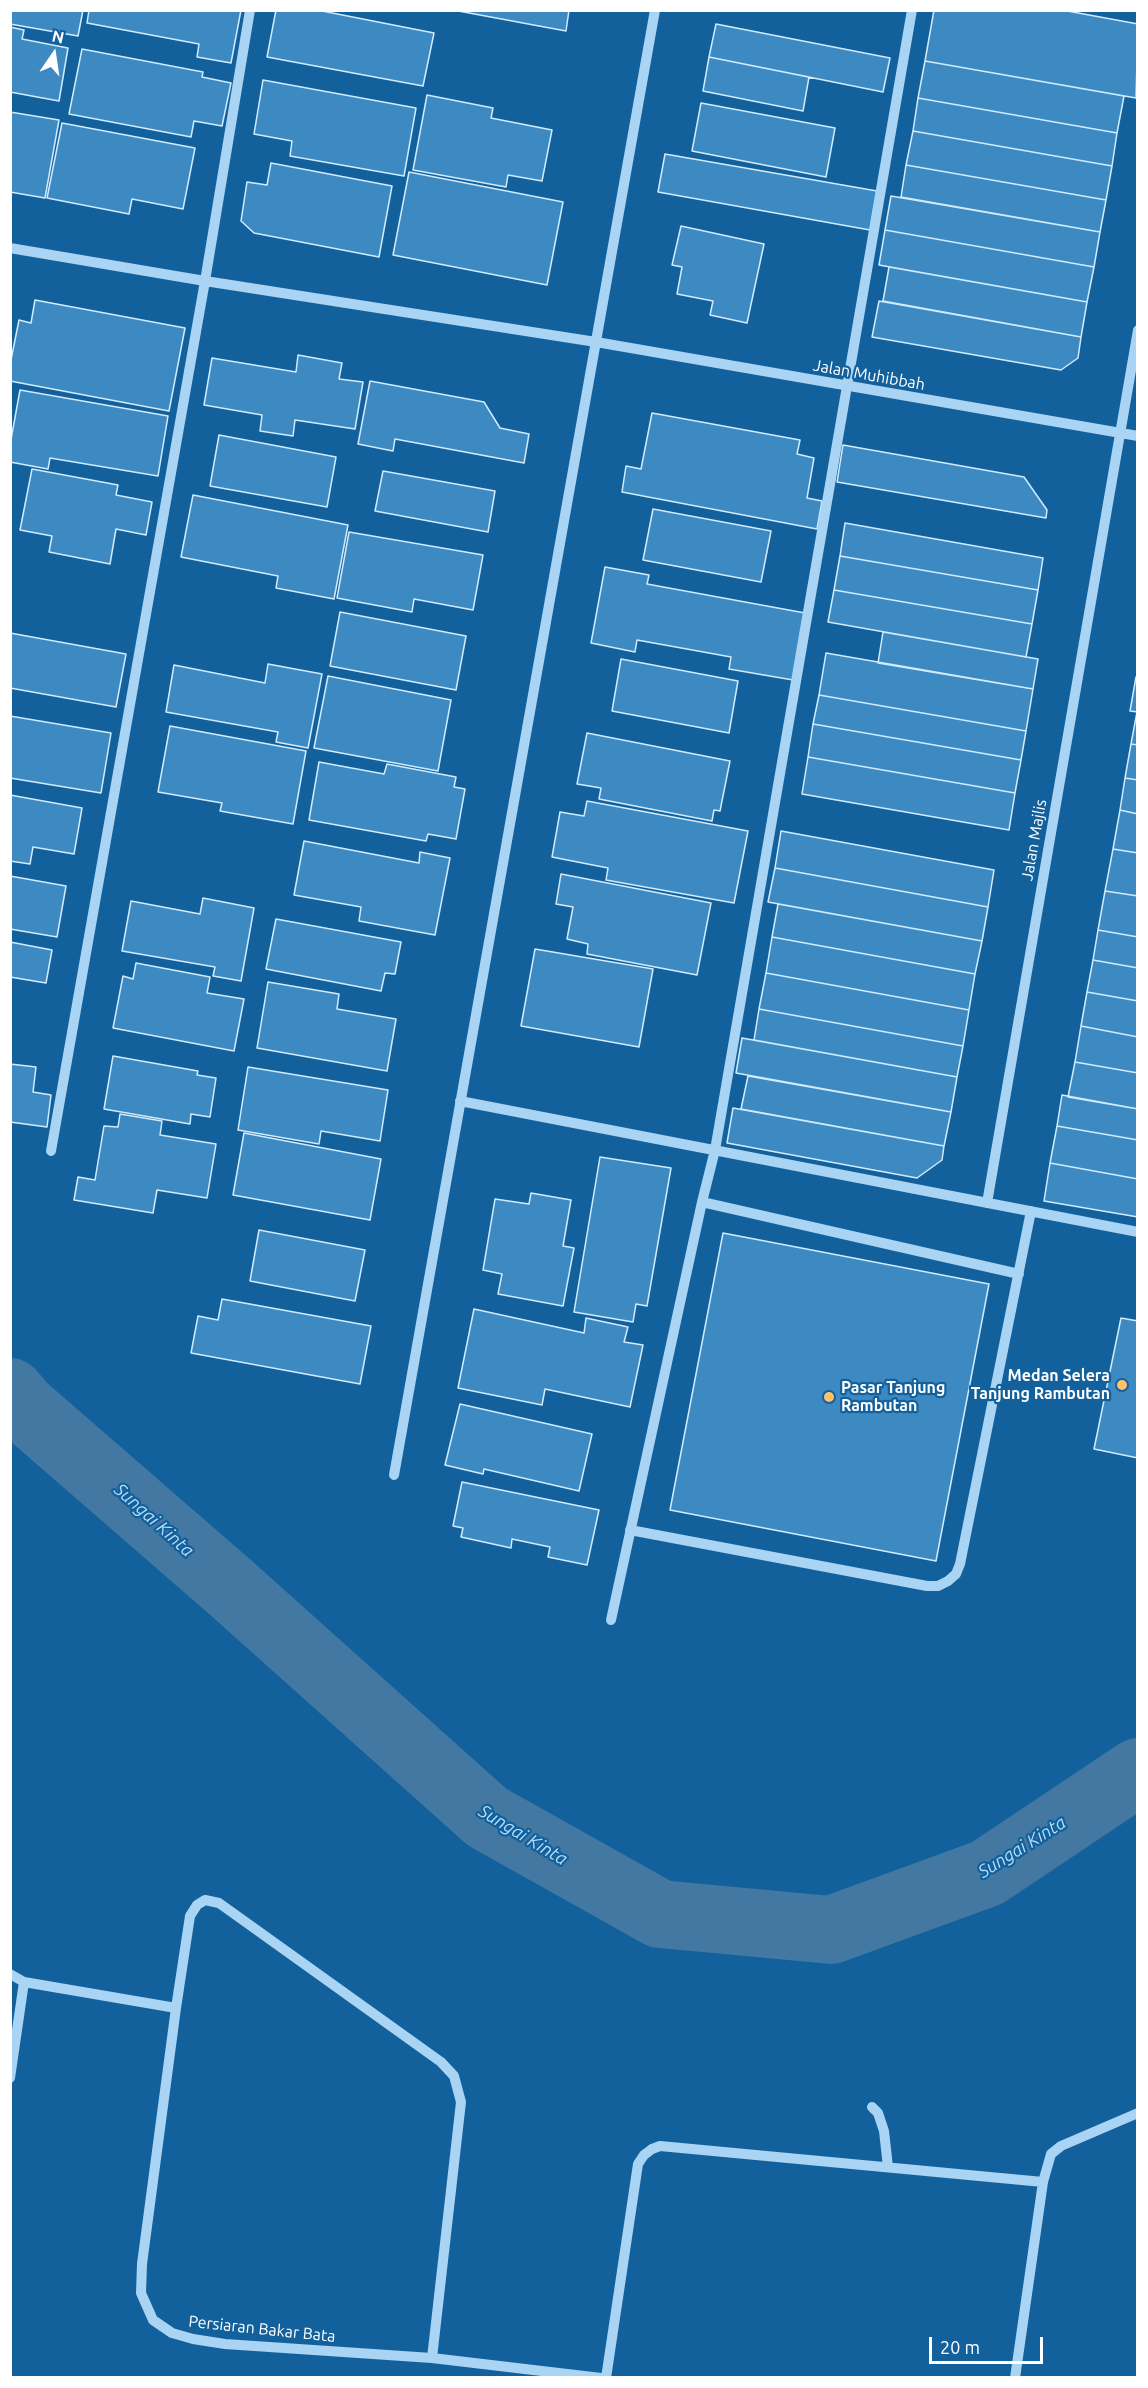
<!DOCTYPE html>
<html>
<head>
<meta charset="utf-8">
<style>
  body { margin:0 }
  #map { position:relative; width:1148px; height:2388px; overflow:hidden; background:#13619c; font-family:Ubuntu,sans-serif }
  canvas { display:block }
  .frame { position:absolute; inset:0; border:12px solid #fff; pointer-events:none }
  .north { position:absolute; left:24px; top:24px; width:60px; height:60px; -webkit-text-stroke:4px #13619c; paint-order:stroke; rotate:13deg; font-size:16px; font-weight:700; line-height:24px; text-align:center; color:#fff }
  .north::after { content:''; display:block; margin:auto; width:21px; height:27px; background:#fff; clip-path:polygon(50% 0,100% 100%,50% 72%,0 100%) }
  .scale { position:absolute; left:929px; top:2337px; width:114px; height:27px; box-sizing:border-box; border:3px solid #fff; border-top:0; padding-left:8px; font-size:18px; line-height:21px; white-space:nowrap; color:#fff; -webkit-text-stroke:4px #13619c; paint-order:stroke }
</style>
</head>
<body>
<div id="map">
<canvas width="1148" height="2388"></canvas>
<div class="frame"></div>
<div class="north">N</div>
<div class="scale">20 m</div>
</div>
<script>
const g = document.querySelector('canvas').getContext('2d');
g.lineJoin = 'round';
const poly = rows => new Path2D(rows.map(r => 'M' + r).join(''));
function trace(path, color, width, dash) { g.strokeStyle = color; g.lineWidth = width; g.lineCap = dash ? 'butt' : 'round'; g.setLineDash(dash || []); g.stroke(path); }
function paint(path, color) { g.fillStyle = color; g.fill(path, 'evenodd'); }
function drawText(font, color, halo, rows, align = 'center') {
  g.font = font + ' Ubuntu,sans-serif'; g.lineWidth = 4.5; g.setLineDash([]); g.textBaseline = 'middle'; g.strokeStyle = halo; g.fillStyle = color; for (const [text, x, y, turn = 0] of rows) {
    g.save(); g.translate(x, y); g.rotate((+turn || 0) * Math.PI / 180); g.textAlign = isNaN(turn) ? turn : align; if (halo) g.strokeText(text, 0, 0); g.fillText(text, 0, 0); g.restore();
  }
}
trace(poly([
  [10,1392,24,1408,230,1587,487,1817,660,1914,831,1930,987,1873,1138,1772]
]), '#4278a2', 68);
const building = poly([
  [10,10,83,10,78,36,10,24,10,10],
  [89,10,241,10,231,63,197,57,199,44,87,23,89,10],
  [276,10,317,10,434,33,423,86,267,57,276,10],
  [453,10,569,10,566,31,453,10],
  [934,10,1062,10,1138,24,1136,98,925,61,934,10],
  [716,24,890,58,883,92,709,57,716,24],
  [10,27,24,30,22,39,68,48,59,101,10,92,10,27],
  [82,49,203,72,202,77,231,83,222,126,194,121,191,137,69,114,82,49],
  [709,57,809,77,803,111,703,91,709,57],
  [925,61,1124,96,1117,133,918,98,925,61],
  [263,80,416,108,404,176,290,156,292,141,254,134,263,80],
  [427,95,493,108,491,118,552,130,542,181,508,175,506,187,413,170,427,95],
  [918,98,1117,133,1112,166,913,131,918,98],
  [701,103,835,128,826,177,692,151,701,103],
  [10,112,59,120,45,198,10,192,10,112],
  [62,123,195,148,183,209,132,199,129,214,47,198,62,123],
  [913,131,1112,166,1106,200,906,165,913,131],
  [665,154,877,191,870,230,658,192,665,154],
  [271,163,392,186,379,257,254,233,241,221,247,182,267,185,271,163],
  [906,165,1106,200,1100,232,901,197,906,165],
  [409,172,563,202,547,285,393,255,409,172],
  [891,196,1100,232,1094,267,885,230,891,196],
  [681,226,764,244,747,323,710,315,713,301,677,294,682,267,672,265,681,226],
  [885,230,1094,267,1087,302,879,265,885,230],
  [889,267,1087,302,1081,337,883,301,889,267],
  [35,300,185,328,169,411,10,381,10,365,19,320,31,323,35,300],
  [879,301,1081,337,1078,358,1061,370,872,337,879,301],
  [298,355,342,363,339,379,363,382,355,429,295,420,293,436,260,431,262,415,204,405,212,358,296,372,298,355],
  [370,381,484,402,500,428,529,434,524,463,395,439,393,451,358,444,370,381],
  [20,390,168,416,158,476,50,458,48,469,10,462,10,445,20,390],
  [652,413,800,440,797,454,814,458,807,498,822,501,817,529,622,492,626,466,641,469,652,413],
  [219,435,336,457,327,507,210,486,219,435],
  [843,445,1024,477,1047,510,1046,518,837,482,843,445],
  [32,469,118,485,116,495,152,502,146,535,116,529,110,564,49,552,52,536,20,530,32,469],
  [383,471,495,491,488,532,375,511,383,471],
  [193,495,348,525,334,599,276,588,278,576,181,557,193,495],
  [653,509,771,531,761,582,643,560,653,509],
  [845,523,1043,558,1038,590,840,556,845,523],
  [349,532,483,555,473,610,414,599,412,612,337,598,349,532],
  [840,556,1038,590,1032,624,834,590,840,556],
  [605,567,649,575,647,584,805,613,793,680,729,669,731,657,637,640,635,652,591,643,605,567],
  [834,590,1032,624,1026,657,828,622,834,590],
  [340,612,466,636,456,690,330,666,340,612],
  [883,632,1038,659,1033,689,878,663,883,632],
  [10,633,126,654,116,707,10,688,10,633],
  [826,653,1033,689,1026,731,819,695,826,653],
  [621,659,738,681,729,733,612,711,621,659],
  [268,664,322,674,308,748,276,742,278,732,166,712,174,665,265,683,268,664],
  [328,676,451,700,438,771,314,748,328,676],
  [1136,677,1138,677,1138,712,1130,711,1136,677],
  [819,695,1026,731,1021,760,813,724,819,695],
  [1137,712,1138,712,1138,745,1131,744,1137,712],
  [10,716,111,733,101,793,10,778,10,716],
  [813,724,1021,760,1015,793,808,757,813,724],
  [170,726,306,751,293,824,220,811,222,803,158,792,170,726],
  [587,733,730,761,720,811,714,810,712,821,599,799,601,788,577,784,587,733],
  [1131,744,1138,745,1138,780,1125,778,1131,744],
  [808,757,1015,793,1009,830,802,794,808,757],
  [319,762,384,774,387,764,456,777,454,787,465,789,456,839,428,834,426,841,309,820,319,762],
  [1125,778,1138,780,1138,814,1120,810,1125,778],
  [10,795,82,808,74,854,33,847,30,864,10,861,10,795],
  [587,801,748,831,734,903,606,880,608,868,552,857,560,812,584,816,587,801],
  [1120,810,1138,814,1138,853,1113,849,1120,810],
  [781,831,994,870,988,907,775,868,781,831],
  [304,841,419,863,420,852,450,858,435,935,359,921,361,907,294,895,304,841],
  [1113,849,1138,853,1138,896,1105,891,1113,849],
  [775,868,988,907,982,941,768,902,775,868],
  [561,874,711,903,697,975,587,954,588,944,567,939,573,907,556,904,561,874],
  [10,876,66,886,57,937,10,929,10,876],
  [1105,891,1138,896,1138,937,1098,930,1105,891],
  [203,898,254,908,241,981,213,976,215,967,122,951,131,901,200,914,203,898],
  [778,904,982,941,975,974,772,937,778,904],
  [276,919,401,942,395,974,385,973,381,991,266,969,276,919],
  [1098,930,1138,937,1138,968,1093,960,1098,930],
  [772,937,975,974,969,1010,766,973,772,937],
  [10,942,52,950,46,983,10,977,10,942],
  [535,949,653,969,639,1047,521,1026,535,949],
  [1093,960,1138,968,1138,1001,1087,992,1093,960],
  [136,963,210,977,207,993,244,999,234,1051,113,1028,123,976,133,979,136,963],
  [766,973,969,1010,963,1046,759,1009,766,973],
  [268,982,339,994,337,1009,396,1019,387,1071,257,1048,268,982],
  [1087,992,1138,1001,1138,1037,1081,1026,1087,992],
  [759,1009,963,1046,957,1077,754,1040,759,1009],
  [1081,1026,1138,1037,1138,1073,1075,1062,1081,1026],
  [742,1038,957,1077,951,1112,736,1073,742,1038],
  [113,1056,198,1071,197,1075,216,1078,210,1117,191,1114,190,1124,104,1109,113,1056],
  [1075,1062,1138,1073,1138,1109,1068,1097,1075,1062],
  [10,1064,36,1067,33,1092,51,1095,47,1127,10,1122,10,1064],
  [248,1067,388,1090,380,1141,321,1131,319,1144,238,1130,248,1067],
  [748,1076,951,1112,944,1146,741,1109,748,1076],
  [1062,1095,1138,1109,1138,1140,1057,1126,1062,1095],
  [733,1108,944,1146,942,1160,917,1178,727,1143,733,1108],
  [120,1114,162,1121,160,1135,216,1144,207,1198,157,1190,153,1213,74,1200,78,1177,95,1180,104,1126,118,1127,120,1114],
  [1057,1126,1138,1140,1138,1179,1050,1163,1057,1126],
  [244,1133,381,1159,370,1220,233,1195,244,1133],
  [600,1157,671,1168,647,1306,636,1304,633,1322,574,1312,600,1157],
  [1050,1163,1138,1179,1138,1217,1044,1201,1050,1163],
  [531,1193,571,1200,563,1246,574,1248,563,1306,498,1294,502,1274,483,1270,495,1199,529,1204,531,1193],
  [259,1230,365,1250,355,1301,250,1281,259,1230],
  [723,1233,989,1284,936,1561,670,1510,723,1233],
  [222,1299,371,1326,360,1384,191,1353,198,1316,218,1320,222,1299],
  [474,1309,584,1333,586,1318,628,1327,624,1342,643,1345,630,1407,545,1389,542,1405,458,1388,474,1309],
  [1121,1318,1138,1321,1138,1458,1094,1449,1121,1318],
  [460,1404,592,1434,579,1491,484,1469,483,1474,445,1465,460,1404],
  [462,1482,599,1510,587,1565,548,1557,550,1547,512,1539,511,1548,461,1537,463,1528,453,1526,462,1482]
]);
paint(building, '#3d8ac3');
trace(building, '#d1ebfd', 1.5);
trace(poly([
  [10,248,205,281,596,342,1138,436],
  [460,1101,1138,1232],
  [51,1151,205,281,250,10],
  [702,1202,1019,1274],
  [987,1203,1138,330],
  [394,1475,655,10],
  [630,1530,927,1586,938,1586,948,1581,956,1574,960,1564,1031,1211],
  [611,1620,702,1202,715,1150,912,10],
  [10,1974,24,1982,176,2008],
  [10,2078,24,1982],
  [872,2107,878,2113,884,2131,888,2167],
  [432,2358,461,2102,454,2076,441,2062,219,1903,205,1900,197,1905,190,1916,176,2008,142,2264,141,2293,153,2320,172,2333,193,2339,225,2344,432,2358,601,2378],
  [606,2378,638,2164,644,2155,652,2149,660,2146,1043,2182],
  [1015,2378,1043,2182,1051,2154,1061,2146,1138,2113]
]), '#a9d4f4', 10);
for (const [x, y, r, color] of [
  [1122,1385,6,"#ffc26c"],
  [829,1397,6,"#ffc26c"]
]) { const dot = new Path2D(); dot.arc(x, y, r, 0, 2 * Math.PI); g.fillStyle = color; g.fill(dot); trace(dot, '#13619c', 2); }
drawText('16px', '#fff', '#13619c', [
  ["Jalan Muhibbah",869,375,10],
  ["Jalan Majlis",1034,840,-80],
  ["Persiaran Bakar Bata",262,2329,6]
]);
drawText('bold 16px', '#fff', '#13619c', [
  ["Medan Selera",1110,1376],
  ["Tanjung Rambutan",1110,1394],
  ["Pasar Tanjung",841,1388,"left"],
  ["Rambutan",841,1406,"left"]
], 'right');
drawText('italic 18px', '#b6defa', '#13619c', [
  ["Sungai Kinta",154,1520,42],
  ["Sungai Kinta",523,1835,31],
  ["Sungai Kinta",1022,1847,-32]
]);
</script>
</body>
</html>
